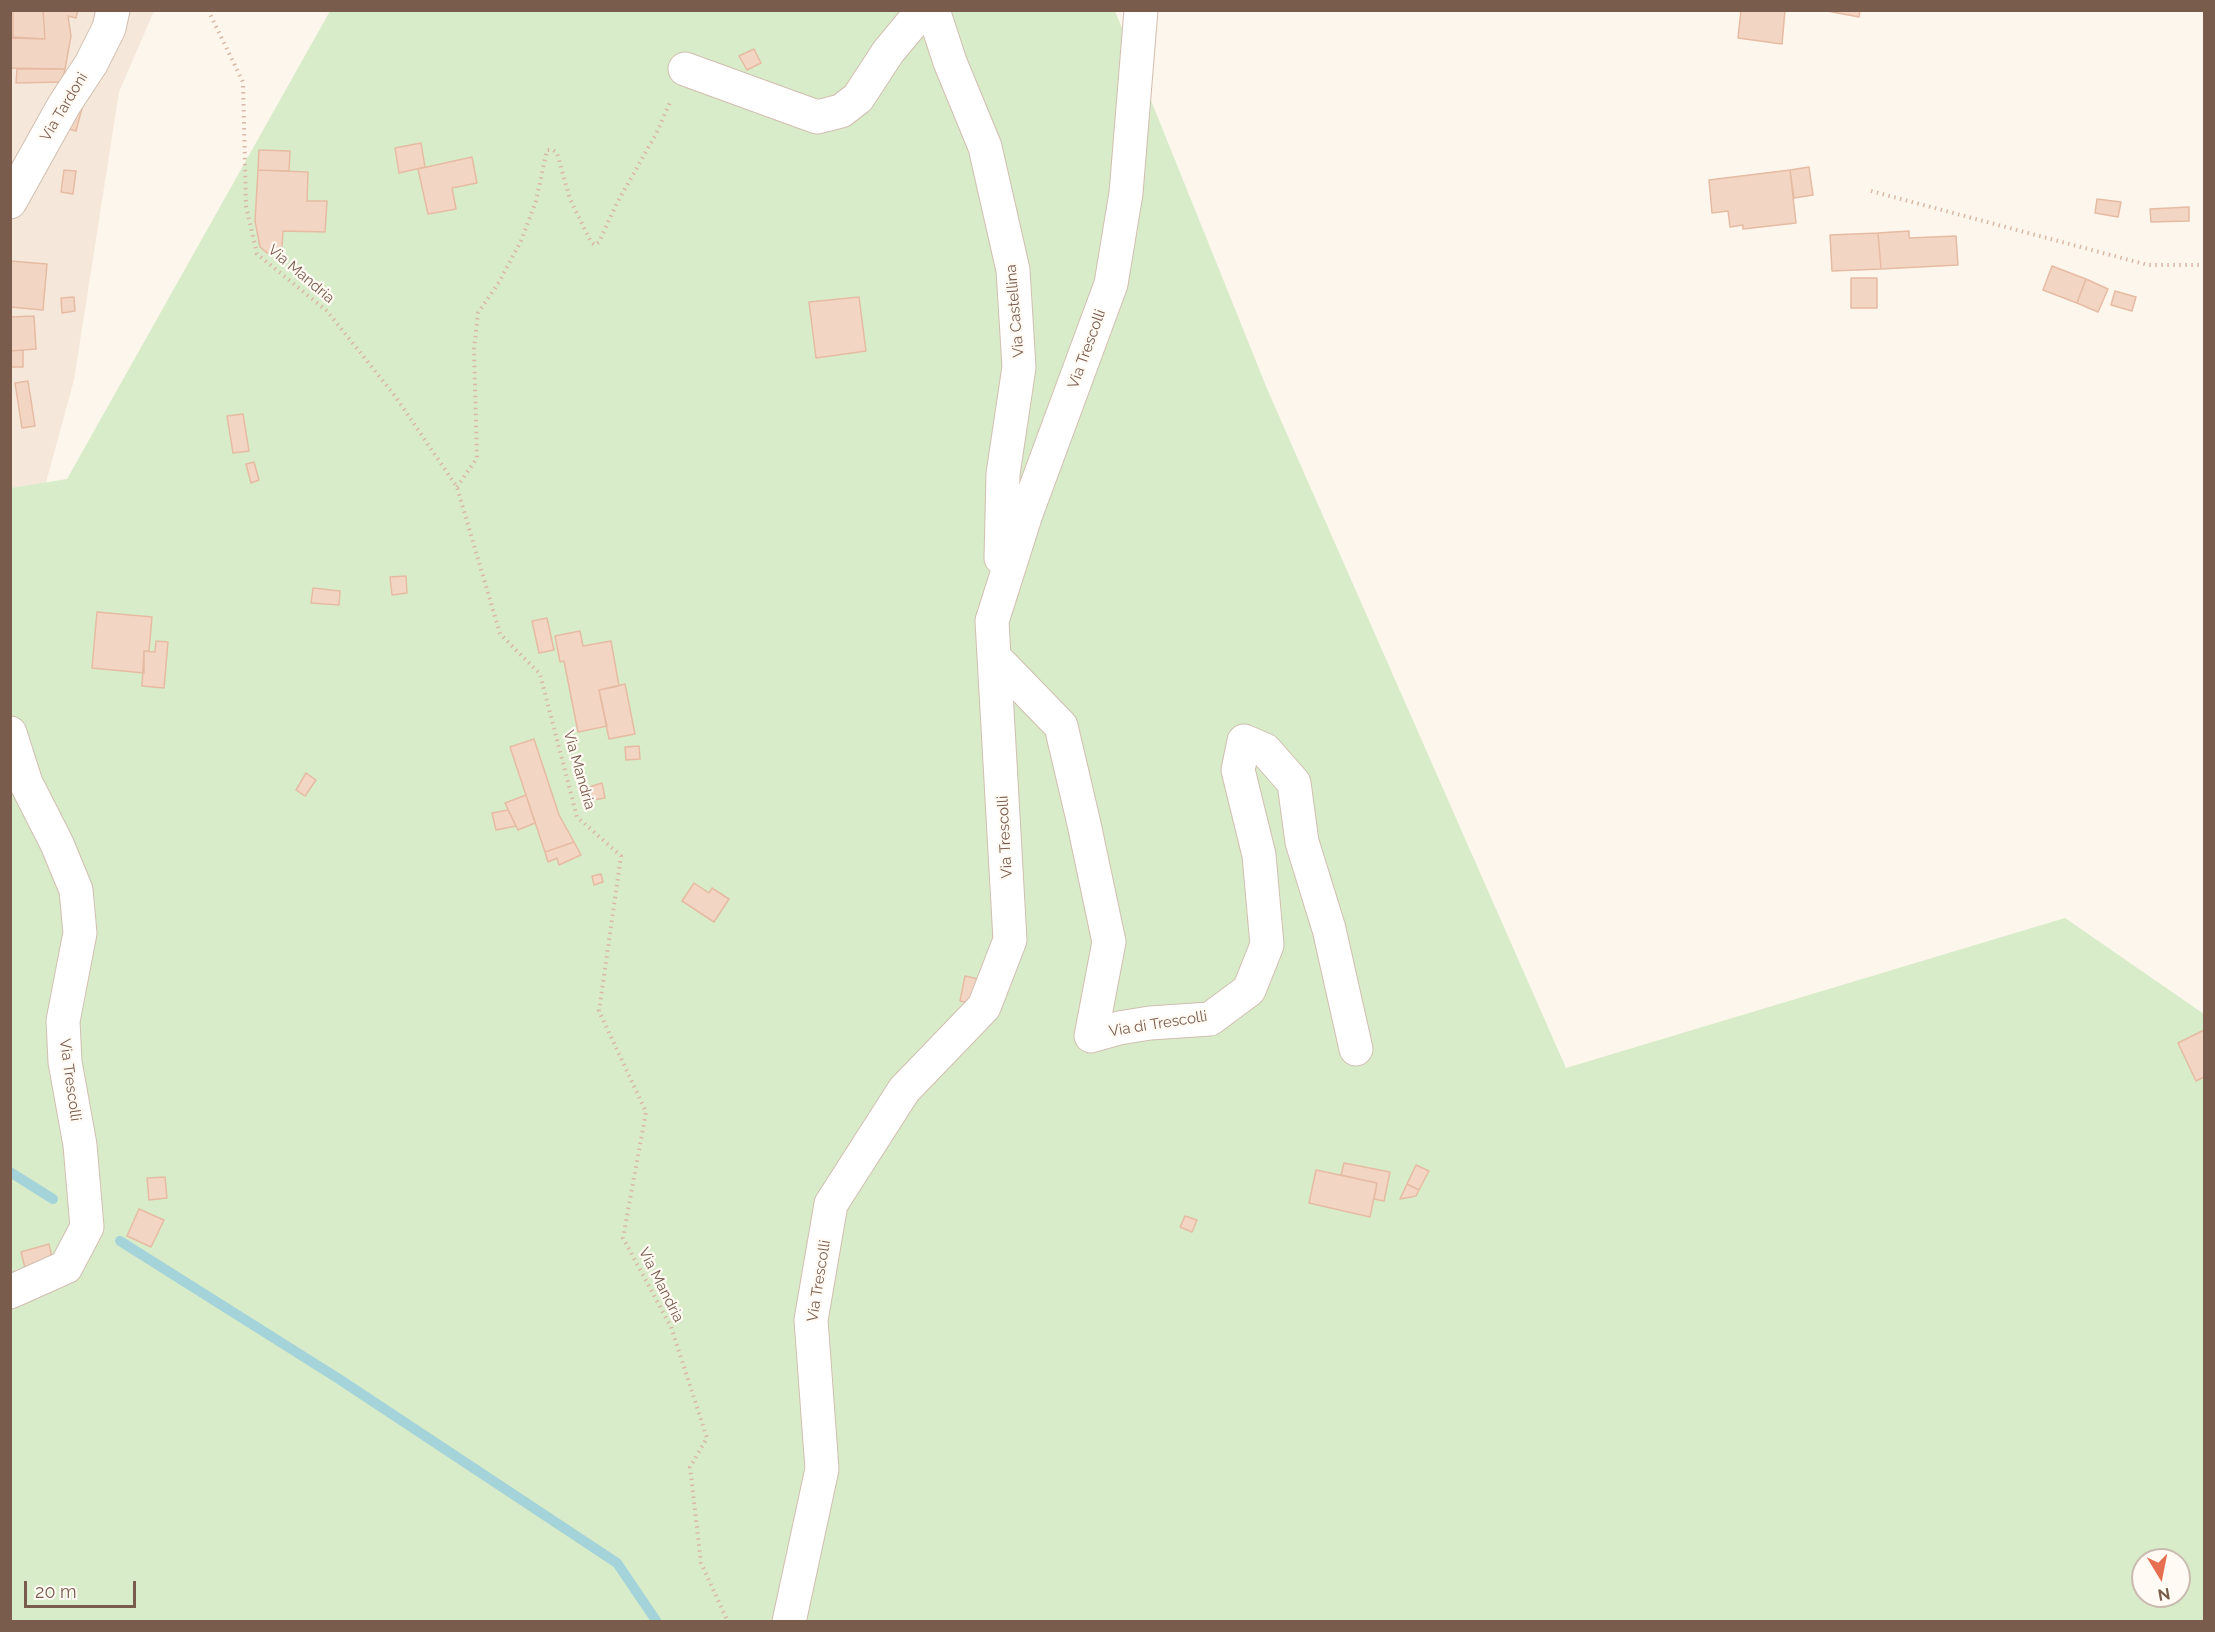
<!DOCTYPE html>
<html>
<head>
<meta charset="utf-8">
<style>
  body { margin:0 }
  #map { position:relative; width:2215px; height:1632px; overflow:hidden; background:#fdf6ec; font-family:Raleway,sans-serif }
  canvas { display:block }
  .frame { position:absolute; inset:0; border:12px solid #7a5c4d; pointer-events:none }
  .north { position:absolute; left:2131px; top:1548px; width:60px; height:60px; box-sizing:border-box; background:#fffaf3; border:2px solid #cabbb1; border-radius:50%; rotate:170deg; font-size:16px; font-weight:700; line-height:24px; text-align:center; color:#7a5c4d }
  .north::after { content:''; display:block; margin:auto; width:21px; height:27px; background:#e76f51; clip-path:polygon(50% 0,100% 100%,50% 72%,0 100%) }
  .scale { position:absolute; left:24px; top:1581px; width:112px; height:27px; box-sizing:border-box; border:3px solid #7a5c4d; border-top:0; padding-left:8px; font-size:18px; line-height:21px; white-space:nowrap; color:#7a5c4d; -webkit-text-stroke:4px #fffaf3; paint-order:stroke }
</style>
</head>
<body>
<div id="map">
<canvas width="2215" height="1632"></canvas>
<div class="frame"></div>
<div class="north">N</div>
<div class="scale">20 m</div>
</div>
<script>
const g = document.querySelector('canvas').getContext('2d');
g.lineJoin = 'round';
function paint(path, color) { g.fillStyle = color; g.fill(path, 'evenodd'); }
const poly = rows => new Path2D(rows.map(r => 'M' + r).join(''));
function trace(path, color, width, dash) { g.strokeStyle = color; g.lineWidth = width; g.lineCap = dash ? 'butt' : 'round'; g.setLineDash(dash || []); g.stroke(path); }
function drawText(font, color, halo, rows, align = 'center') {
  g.font = font + ' Raleway,sans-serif'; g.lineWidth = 4.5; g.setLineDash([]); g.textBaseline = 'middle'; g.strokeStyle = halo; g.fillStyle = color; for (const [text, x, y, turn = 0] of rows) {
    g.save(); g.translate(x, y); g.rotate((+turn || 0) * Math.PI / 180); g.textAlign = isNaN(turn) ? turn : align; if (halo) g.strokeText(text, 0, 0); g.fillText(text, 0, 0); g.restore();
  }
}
paint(poly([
  [10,11,154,11,119,92,74,380,41,501,10,508]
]), '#f5e8da');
paint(poly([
  [330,11,1115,11,1268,391,1566,1068,2065,918,2204,1014,2204,1621,11,1622,11,488,67,479],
  [2143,1560,2179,1560,2179,1596,2143,1596]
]), '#d8ecc9');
trace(poly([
  [10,1172,53,1199],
  [120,1241,339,1379,617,1563,657,1622]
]), '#a5d3da', 10);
const building = poly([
  [13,10,43,10,45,39,13,37,13,10],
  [43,10,78,10,76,18,68,16,71,36,65,69,10,68,10,38,45,39,43,10],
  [1741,10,1785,10,1782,44,1738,38,1741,10],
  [1822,10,1860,10,1859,17,1822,10],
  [754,49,761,63,747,70,739,56,754,49],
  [17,69,65,69,62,82,16,83,17,69],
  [82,108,76,131,62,127,82,108],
  [421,143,425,167,399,173,395,148,421,143],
  [259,150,290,151,289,171,258,170,259,150],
  [472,157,477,183,452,188,456,209,428,214,418,169,472,157],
  [1809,167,1813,195,1794,198,1790,170,1809,167],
  [64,170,76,171,73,194,61,192,64,170],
  [258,170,308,172,307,201,327,201,325,232,283,231,282,246,275,253,267,253,260,247,255,221,258,170],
  [1790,170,1796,223,1743,229,1743,225,1730,227,1728,211,1712,213,1709,180,1790,170],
  [2097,199,2121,202,2118,217,2095,213,2097,199],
  [2189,207,2189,221,2151,222,2150,209,2189,207],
  [1909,231,1909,238,1956,236,1958,265,1881,269,1878,233,1909,231],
  [1878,233,1881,269,1832,271,1830,235,1878,233],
  [10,261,47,264,43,310,10,307,10,261],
  [2052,266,2086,279,2077,303,2043,290,2052,266],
  [1851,278,1877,278,1877,308,1851,308,1851,278],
  [2086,279,2108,289,2098,312,2077,303,2086,279],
  [2115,291,2136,297,2132,311,2111,305,2115,291],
  [74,297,75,311,62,313,61,298,74,297],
  [859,297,866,351,816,358,809,302,859,297],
  [34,316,36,349,10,351,10,317,34,316],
  [23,350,23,367,10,367,10,351,23,350],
  [28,381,35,426,22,428,15,383,28,381],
  [243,414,249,451,233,453,227,416,243,414],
  [254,462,259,480,251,483,246,464,254,462],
  [406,576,407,593,392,595,390,577,406,576],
  [313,588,340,591,339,605,311,603,313,588],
  [97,612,152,617,149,651,144,651,144,673,92,668,97,612],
  [547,618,554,650,539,653,532,621,547,618],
  [580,631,583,646,611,641,619,686,599,690,607,726,578,732,564,661,560,662,555,636,580,631],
  [156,641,168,642,164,688,142,686,144,651,155,652,156,641],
  [625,684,635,734,609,739,599,690,625,684],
  [534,739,559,815,574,842,545,852,510,747,534,739],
  [639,746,640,759,626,760,625,747,639,746],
  [306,773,316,780,305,796,296,790,306,773],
  [602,783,605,798,593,800,589,787,602,783],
  [526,795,535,823,518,830,505,803,526,795],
  [508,810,516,826,496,830,492,813,508,810],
  [574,842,581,855,559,865,557,858,548,862,545,852,574,842],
  [601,874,603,882,594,885,592,876,601,874],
  [694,883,709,893,712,888,729,899,714,922,682,901,694,883],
  [965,976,982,980,976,1005,960,1001,965,976],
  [2204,1030,2204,1077,2196,1081,2178,1043,2204,1030],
  [1344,1163,1390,1172,1384,1201,1374,1199,1377,1183,1341,1175,1344,1163],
  [1416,1165,1429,1171,1419,1190,1407,1184,1416,1165],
  [1316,1170,1377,1183,1370,1217,1309,1203,1316,1170],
  [165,1177,167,1198,149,1200,147,1178,165,1177],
  [1407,1184,1419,1190,1416,1196,1400,1199,1407,1184],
  [139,1209,164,1220,151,1247,127,1236,139,1209],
  [1185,1216,1197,1220,1192,1232,1180,1227,1185,1216],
  [49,1244,53,1263,27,1276,21,1252,49,1244]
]);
paint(building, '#f3d5c3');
trace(building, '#e6bba3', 1.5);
const minor = poly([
  [933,10,950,62,985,147,1013,270,1019,367,1003,474,1001,558],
  [685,69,817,117,841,111,858,98,888,52,923,10],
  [10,202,64,105,91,64,109,28,113,10],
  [995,658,1061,726,1084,824,1109,942,1091,1036,1119,1028,1150,1023,1210,1019,1249,990,1267,945,1259,855,1238,770,1244,741,1265,750,1294,783,1302,842,1329,929,1356,1049],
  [10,733,26,783,57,844,76,890,80,933,63,1021,65,1062,80,1145,87,1227,66,1267,10,1292],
  [789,1622,822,1469,811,1320,831,1204,904,1090,984,1007,1010,940,992,621,1026,514,1111,284,1126,193,1141,10]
]);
trace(minor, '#d1beb0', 35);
trace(poly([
  [208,10,243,82,246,206,257,254,327,311,395,396,457,487,500,634,540,674,577,817,621,856,599,1011,646,1112,623,1238,671,1327,707,1438,690,1467,701,1563,728,1622],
  [1871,191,2148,265,2204,265],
  [457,487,477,458,474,349,478,313,499,282,521,241,536,201,547,150,553,150,557,153,570,199,591,242,595,245,599,242,617,203,656,134,671,100],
  [2203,1622,2204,1621]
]), '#d9b8a5', 4, [1.5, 4.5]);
trace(minor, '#fff', 33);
drawText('15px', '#7a5c4d', '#fffaf3', [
  ["Via Tardoni",64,107,-59],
  ["Via Mandria",301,274,40],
  ["Via Castellina",1015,311,-95],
  ["Via Trescolli",1087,349,-70],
  ["Via Mandria",579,770,74],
  ["Via Trescolli",1005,837,-93],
  ["Via di Trescolli",1158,1024,-9],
  ["Via Trescolli",70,1080,82],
  ["Via Trescolli",819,1281,-81],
  ["Via Mandria",661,1285,63]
]);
</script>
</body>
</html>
